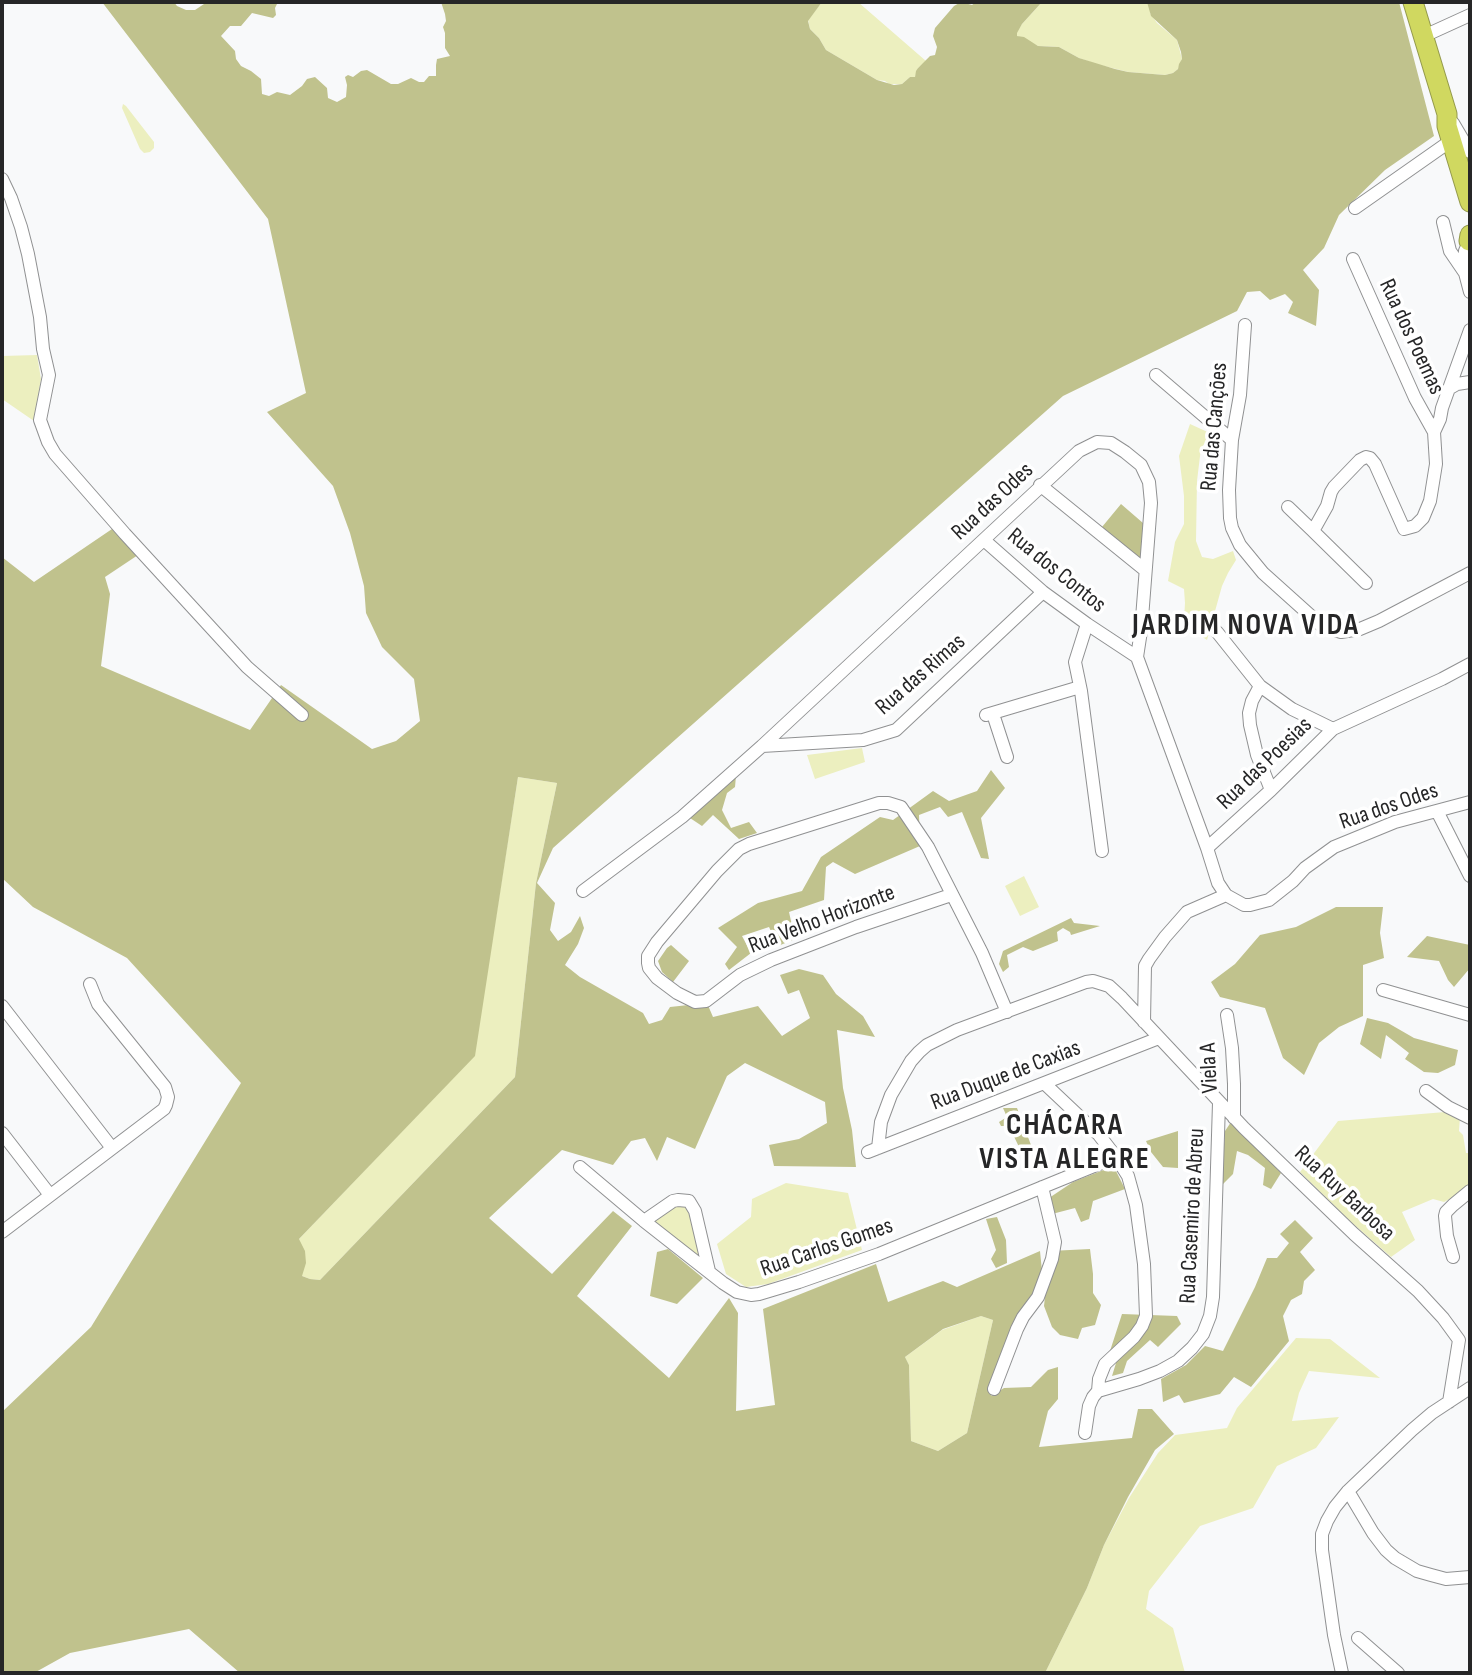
<!DOCTYPE html>
<html>
<head>
<meta charset="utf-8">
<style>
  body { margin:0 }
  #map { position:relative; width:1472px; height:1675px; overflow:hidden; background:#f8f9fa; font-family:"Sofia Sans Condensed",sans-serif }
  canvas { display:block }
  .frame { position:absolute; inset:0; border:4px solid #262627; pointer-events:none }
</style>
</head>
<body>
<div id="map">
<canvas width="1472" height="1675"></canvas>
<div class="frame"></div>
</div>
<script>
const g = document.querySelector('canvas').getContext('2d');
g.lineJoin = 'round';
function paint(path, color) { g.fillStyle = color; g.fill(path, 'evenodd'); }
const poly = rows => new Path2D(rows.map(r => 'M' + r).join(''));
function trace(path, color, width, dash) { g.strokeStyle = color; g.lineWidth = width; g.lineCap = dash ? 'butt' : 'round'; g.setLineDash(dash || []); g.stroke(path); }
function drawText(font, color, halo, rows, align = 'center') {
  g.font = font + ' "Sofia Sans Condensed",sans-serif'; g.lineWidth = 7; g.setLineDash([]); g.textBaseline = 'middle'; g.strokeStyle = halo; g.fillStyle = color; for (const [text, x, y, turn = 0] of rows) {
    g.save(); g.translate(x, y); g.rotate((+turn || 0) * Math.PI / 180); g.textAlign = isNaN(turn) ? turn : align; if (halo) g.strokeText(text, 0, 0); g.fillText(text, 0, 0); g.restore();
  }
}
paint(poly([
  [822,2,858,2,926,61,918,68,915,77,910,77,902,84,889,84,885,81,877,80,826,50,819,38,810,29,808,20],
  [1042,2,1147,2,1150,8,1150,13,1157,23,1177,40,1182,59,1178,69,1173,73,1165,75,1128,72,1096,64,1079,58,1059,47,1038,46,1017,36,1016,33,1022,24],
  [123,104,126,106,154,142,154,148,150,152,144,153,140,149,122,108],
  [37,355,41,379,34,421,2,399,2,356],
  [1190,424,1212,434,1201,448,1197,481,1196,541,1202,557,1213,559,1233,551,1236,560,1228,573,1222,586,1207,640,1195,632,1183,636,1185,603,1184,589,1168,581,1175,542,1184,524,1184,496,1179,456],
  [862,748,865,762,815,779,807,755],
  [518,777,557,783,536,883,515,1077,320,1280,310,1279,302,1276,299,1239,474,1056],
  [1024,876,1039,907,1020,916,1005,886],
  [1445,1112,1460,1117,1459,1131,1463,1135,1466,1153,1470,1153,1470,1188,1444,1202,1433,1199,1402,1212,1415,1240,1391,1257,1350,1221,1300,1172,1338,1121],
  [786,1183,848,1193,862,1250,768,1284,746,1287,726,1274,717,1244,751,1217,752,1199],
  [689,1201,709,1271,644,1221,666,1205],
  [981,1316,993,1320,967,1433,938,1451,911,1441,909,1365,905,1357,942,1330],
  [1296,1338,1330,1339,1380,1378,1309,1371,1299,1393,1292,1421,1339,1417,1316,1448,1277,1466,1253,1508,1200,1526,1149,1591,1146,1609,1173,1628,1185,1673,1045,1673,1087,1588,1104,1545,1129,1498,1158,1453,1175,1435,1227,1428,1237,1408]
]), '#ecefbf');
paint(poly([
  [102,2,174,2,177,6,186,10,195,10,207,2,281,2,277,4,275,8,276,15,273,18,252,13,241,26,230,26,221,36,235,51,236,59,241,66,251,71,261,79,262,94,269,96,277,92,290,95,302,86,307,79,315,77,327,88,328,98,337,102,346,97,347,85,345,77,348,75,353,77,361,71,367,70,391,84,398,84,411,78,419,82,424,82,429,76,436,76,436,65,437,59,450,56,445,48,445,33,443,27,446,21,445,14,441,2,822,2,808,21,810,29,819,38,826,50,877,80,894,85,902,84,910,77,915,77,916,71,918,68,930,56,935,55,937,47,933,36,935,28,954,6,961,2,972,5,976,2,1042,2,1022,24,1017,33,1017,36,1024,37,1038,46,1059,47,1079,58,1115,69,1128,72,1165,75,1173,73,1178,69,1179,64,1182,59,1181,52,1177,40,1151,16,1147,2,1399,2,1434,136,1385,170,1339,215,1324,248,1303,270,1319,290,1316,326,1288,313,1293,302,1285,294,1270,300,1260,291,1247,292,1237,311,1063,396,553,848,537,883,555,903,550,930,558,941,571,932,580,916,584,928,578,944,565,965,580,977,643,1013,649,1024,662,1020,670,1007,707,1003,713,1017,758,1006,782,1036,810,1018,799,990,788,994,780,975,799,969,823,975,836,994,863,1016,875,1037,837,1030,843,1088,852,1130,856,1167,774,1166,769,1145,799,1139,827,1123,825,1102,745,1063,727,1076,695,1149,667,1137,657,1161,645,1138,631,1141,613,1165,562,1150,489,1218,552,1274,613,1211,632,1226,577,1296,669,1378,729,1298,738,1313,736,1411,775,1405,763,1309,876,1264,888,1302,943,1281,957,1287,1040,1251,1042,1271,1036,1294,1014,1332,991,1396,1004,1388,1031,1387,1048,1370,1058,1367,1058,1399,1048,1411,1039,1447,1132,1438,1138,1409,1152,1409,1174,1434,1155,1450,1128,1497,1104,1545,1087,1588,1045,1673,240,1673,189,1629,70,1653,34,1673,2,1673,2,1412,91,1327,241,1083,127,958,33,907,2,878,2,557,34,582,112,529,138,555,105,577,110,594,101,666,250,730,281,685,372,749,396,741,420,721,414,679,382,647,366,613,364,586,350,533,333,486,267,412,306,393,268,219],
  [518,777,557,783,536,883,515,1077,320,1280,310,1279,302,1276,306,1263,305,1251,299,1239,475,1056],
  [981,1316,993,1320,967,1433,938,1451,911,1441,909,1365,905,1357,943,1329],
  [1121,504,1143,523,1141,560,1102,527],
  [991,770,1005,788,981,818,989,859,981,858,962,812,948,817,940,807,919,815,920,846,855,874,833,862,826,867,824,900,789,912,795,939,778,946,769,927,742,936,751,953,729,970,725,964,737,947,718,928,758,903,802,891,821,857,880,817,893,820,933,791,949,801,977,791],
  [736,776,735,787,727,793,722,810,731,828,749,822,757,833,739,839,713,815,702,826,690,818],
  [1336,907,1383,907,1380,933,1384,958,1363,965,1363,1016,1339,1027,1319,1043,1304,1075,1283,1058,1265,1008,1220,997,1211,982,1235,964,1260,935,1296,927],
  [1071,918,1074,923,1100,926,1071,935,1070,932,1063,928,1057,932,1058,941,1033,951,1023,947,1007,955,1009,967,1003,972,999,964,1003,951],
  [1427,936,1470,945,1470,968,1454,987,1448,980,1439,961,1407,957],
  [671,945,689,961,673,982,662,972,658,961,667,948],
  [1367,1018,1388,1023,1414,1038,1458,1050,1455,1065,1438,1073,1424,1072,1405,1059,1409,1053,1386,1035,1381,1059,1360,1044],
  [1003,1108,1017,1108,1031,1145,1019,1147,1009,1126,1001,1126,999,1122,1007,1117],
  [1231,1122,1281,1173,1271,1189,1263,1185,1265,1168,1248,1155,1237,1151,1233,1174,1221,1186,1225,1131],
  [1178,1131,1178,1168,1163,1167,1151,1152,1146,1141],
  [1106,1169,1116,1171,1125,1189,1093,1201,1089,1219,1081,1222,1075,1208,1052,1214,1049,1198,1073,1182],
  [997,1217,1006,1240,1007,1263,996,1268,991,1259,996,1250,986,1219],
  [1295,1220,1313,1238,1300,1252,1315,1270,1304,1281,1302,1294,1291,1300,1283,1316,1289,1341,1251,1387,1234,1377,1220,1394,1184,1403,1179,1395,1163,1402,1161,1379,1186,1365,1205,1346,1223,1351,1255,1287,1267,1258,1277,1258,1289,1243,1280,1234],
  [668,1249,703,1278,677,1304,650,1296,657,1252],
  [1090,1249,1093,1274,1093,1293,1101,1305,1095,1325,1082,1328,1078,1339,1060,1335,1052,1327,1044,1306,1050,1251],
  [1122,1314,1177,1316,1181,1324,1158,1347,1150,1340,1127,1361,1123,1373,1112,1376,1116,1363,1110,1351]
]), '#c0c28d');
const minor = poly([
  [1424,36,1470,15],
  [1453,123,1470,152],
  [2,179,11,198,21,227,28,254,40,317,43,349,49,375,40,420,48,442,55,454,125,534,247,667,302,715],
  [1355,208,1452,140],
  [1443,222,1450,251,1465,273],
  [1470,240,1465,251,1464,263,1465,273,1470,292],
  [1353,259,1415,398,1434,432],
  [1245,325,1240,395,1232,440,1229,490,1230,518,1232,528,1240,545,1263,573,1322,626,1341,632,1360,629,1379,621,1470,573],
  [1156,375,1232,440],
  [1450,388,1457,384,1470,382],
  [1040,485,1145,570],
  [1288,507,1313,531],
  [984,540,1043,592,1087,624,1137,657],
  [1366,583,1313,531,1327,506,1331,492,1334,487,1360,460,1366,457,1370,458,1375,464,1404,529,1415,526,1423,518,1430,501,1436,464,1434,432,1440,419,1442,408,1470,330],
  [1087,624,1075,662,1081,691,1102,851],
  [1217,632,1260,686,1292,709,1333,729],
  [1260,686,1252,701,1249,713,1250,725,1257,755,1271,790],
  [993,714,1007,757],
  [986,715,1080,687],
  [762,746,863,740,896,730,1043,592],
  [1437,811,1470,876],
  [1207,848,1271,790,1333,729,1442,679,1470,664],
  [583,891,682,817,762,746,1079,451,1097,442,1111,443,1125,452,1141,465,1149,482,1151,503,1141,631,1137,657,1207,848,1218,883,1226,895,1244,905,1250,905,1269,900,1293,881,1305,868,1334,847,1395,822,1470,802],
  [951,895,856,927,771,960,740,975,706,1001,695,1002,677,993,657,978,649,968,648,963,648,956,657,942,717,871,739,849,749,844,879,803,888,803,901,807,928,847,982,953,1007,1012],
  [1383,990,1470,1015],
  [2,1006,112,1148],
  [1227,1015,1232,1048,1234,1084,1234,1118],
  [1144,1022,1145,966,1149,959,1165,937,1187,912,1226,895],
  [1045,1084,1099,1135,1116,1157,1128,1176,1136,1205,1144,1264,1146,1316,1142,1326,1134,1337,1105,1364,1099,1379,1098,1391],
  [1426,1091,1448,1107,1470,1118],
  [2,1133,50,1195],
  [878,1148,881,1122,891,1095,911,1061,919,1052,927,1045,957,1030,1086,982,1093,981,1109,986,1122,998,1244,1128,1354,1234,1418,1291,1443,1318,1459,1340,1449,1402],
  [868,1152,1159,1038],
  [580,1167,644,1221,723,1283,737,1292,751,1295,759,1294,799,1282,879,1254,1116,1157],
  [644,1221,673,1201,678,1200,689,1201,695,1211,709,1271],
  [2,1232,164,1109,166,1105,168,1097,165,1087,98,1004,90,984],
  [1453,1257,1447,1236,1445,1216,1446,1212,1453,1205,1470,1191],
  [994,1389,1017,1329,1023,1317,1038,1297,1052,1259,1055,1242,1042,1187],
  [1098,1391,1139,1379,1160,1371,1178,1361,1192,1348,1203,1334,1210,1316,1213,1297,1219,1103],
  [1085,1433,1089,1406,1093,1397,1098,1391],
  [1348,1491,1373,1533,1386,1550,1395,1558,1417,1571,1431,1575,1446,1579,1470,1577],
  [1358,1638,1398,1673],
  [1342,1673,1334,1635,1322,1550,1322,1534,1327,1521,1335,1507,1348,1491,1412,1430,1432,1413,1470,1388]
]);
const highway = poly([
  [1413,2,1447,114,1447,126,1470,202],
  [1469,241,1470,235]
]);
trace(minor, '#909192', 14);
trace(highway, '#949a4c', 21);
trace(minor, '#fff', 12);
trace(highway, '#d0d860', 19);
drawText('23px', '#262627', '#fff', [
  ["Rua dos Poemas",1411,337,65],
  ["Rua das Canções",1215,427,-85],
  ["Rua das Odes",993,502,-43],
  ["Rua dos Contos",1056,571,39],
  ["Rua das Rimas",921,675,-41],
  ["Rua das Poesias",1265,764,-44],
  ["Rua dos Odes",1389,807,-19],
  ["Rua Velho Horizonte",822,920,-21],
  ["Viela A",1210,1068,-93],
  ["Rua Duque de Caxias",1006,1076,-21],
  ["Rua Ruy Barbosa",1344,1194,43],
  ["Rua Casemiro de Abreu",1193,1216,-87],
  ["Rua Carlos Gomes",827,1248,-19]
]);
g.letterSpacing = '2px';
drawText('bold 30px', '#262627', '#fff', [
  ["JARDIM NOVA VIDA",1246,626],
  ["CHÁCARA",1065,1126],
  ["VISTA ALEGRE",1065,1160]
]);
g.letterSpacing = '0px';
</script>
</body>
</html>
